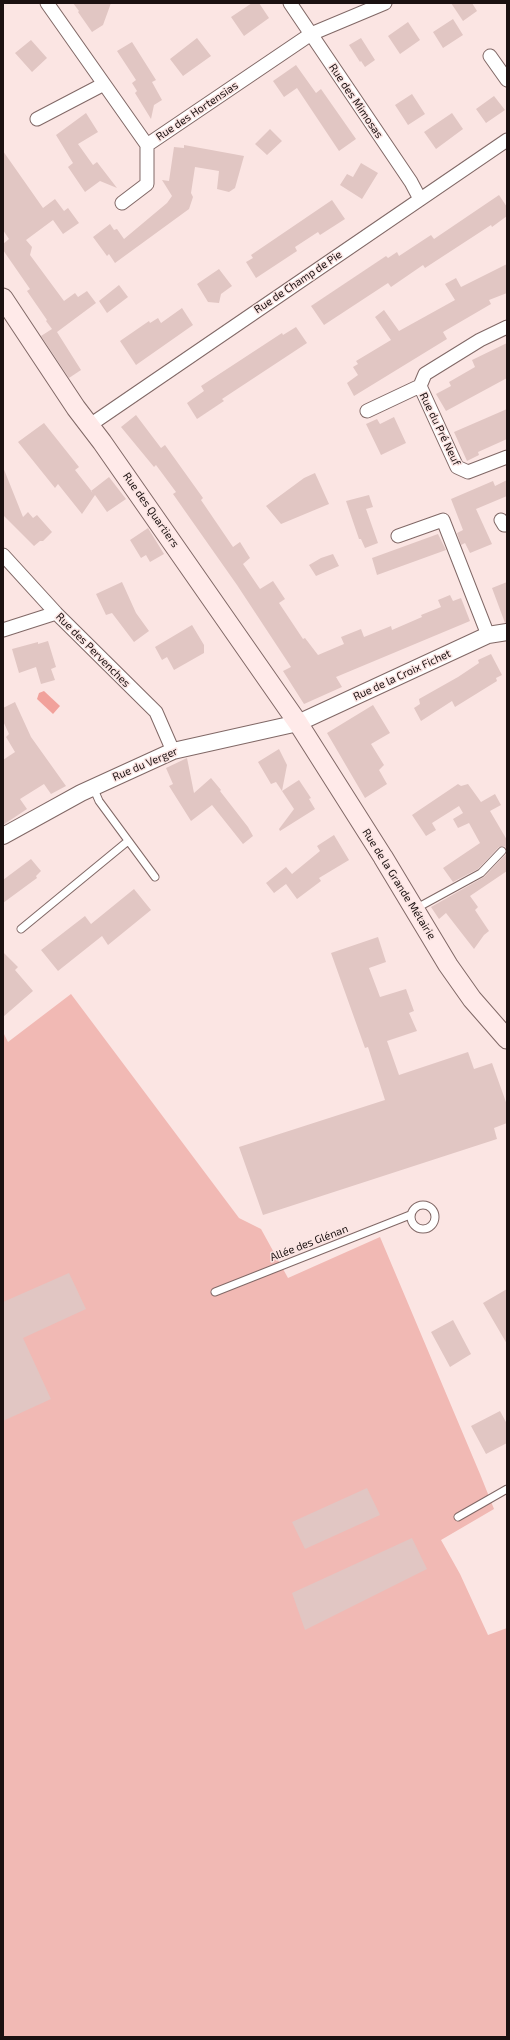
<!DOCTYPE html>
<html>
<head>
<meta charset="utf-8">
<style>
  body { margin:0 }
  #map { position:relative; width:510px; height:2040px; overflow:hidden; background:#fbe5e3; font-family:"Exo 2",sans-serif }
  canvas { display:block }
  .frame { position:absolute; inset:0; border:4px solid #1b1111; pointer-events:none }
</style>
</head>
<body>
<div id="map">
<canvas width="510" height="2040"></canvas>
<div class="frame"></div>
</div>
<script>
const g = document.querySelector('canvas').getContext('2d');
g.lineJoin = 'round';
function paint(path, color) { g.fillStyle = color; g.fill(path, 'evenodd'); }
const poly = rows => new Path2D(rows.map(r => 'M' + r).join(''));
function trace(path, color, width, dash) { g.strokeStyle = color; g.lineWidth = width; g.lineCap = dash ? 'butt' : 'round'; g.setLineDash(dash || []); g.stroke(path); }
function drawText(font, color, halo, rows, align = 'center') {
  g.font = font + ' "Exo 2",sans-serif'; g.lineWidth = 3; g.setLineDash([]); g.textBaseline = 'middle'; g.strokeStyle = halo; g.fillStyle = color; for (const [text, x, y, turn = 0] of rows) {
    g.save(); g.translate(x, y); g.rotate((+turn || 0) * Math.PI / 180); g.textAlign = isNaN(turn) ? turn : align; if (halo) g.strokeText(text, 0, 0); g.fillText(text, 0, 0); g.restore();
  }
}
paint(poly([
  [71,994,239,1218,261,1229,288,1278,380,1237,480,1474,494,1509,441,1540,460,1574,488,1635,507,1628,507,2037,3,2037,3,1032,8,1042]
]), '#f1b9b4');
paint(poly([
  [44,691,60,706,53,714,37,699,39,693]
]), '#f1a19b');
paint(poly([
  [73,3,111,3,103,25,92,32,78,12,79,11],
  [252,3,259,3,269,18,244,36,231,17],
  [451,3,472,3,477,11,463,21],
  [453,19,463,35,443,48,433,32],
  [408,22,420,40,400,54,388,36],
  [197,38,211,56,183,76,170,59],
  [361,38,375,60,365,67,361,61,360,62,349,45],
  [31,40,47,58,32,72,15,53],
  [132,42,156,80,152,82,162,100,154,105,151,119,135,93,137,91,132,83,136,80,117,51],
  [296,65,316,93,321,89,356,139,339,151,297,88,284,97,273,81],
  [412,94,425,114,408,125,395,105],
  [494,96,505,110,486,123,476,109],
  [86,113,98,132,78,144,93,165,97,162,117,188,100,181,85,192,68,167,73,163,56,135],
  [452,113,463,129,436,149,424,132],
  [270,129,282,141,267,155,255,144],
  [184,145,244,156,235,188,229,192,217,189,219,171,195,167,191,193,193,197,189,209,115,263,109,254,107,256,93,237,110,224,114,230,117,229,124,239,167,203,172,196,162,180,169,181,174,147,184,148],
  [3,151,43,208,55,199,64,211,68,208,79,223,63,234,53,220,26,240,32,247,30,255,64,301,75,293,78,297,87,291,96,303,57,332,81,370,69,378,41,336,52,329,46,321,47,320,27,291,30,289,3,250,3,244,9,239,3,230],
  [361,163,378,173,362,199,340,185,347,174,353,177],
  [499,195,507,207,507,216,492,227,491,225,425,268,423,265,391,287,388,283,324,325,311,306,386,256,388,258,397,252,399,256,431,235,434,239],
  [332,200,345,219,320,235,318,232,295,247,297,251,256,278,246,262,253,258,251,255],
  [507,264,507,293,489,300,491,304,443,332,447,339,354,396,347,383,358,375,353,367,358,364,356,361,391,340,375,317,384,310,399,331,455,300,445,284,456,278,461,287],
  [219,269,232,286,221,294,219,303,208,302,197,284],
  [119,285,128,297,107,313,99,301],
  [182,308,193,325,136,365,120,341,149,321,150,323,158,318,161,323],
  [296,327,307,343,222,399,224,401,197,419,187,403,204,391,201,386,282,333,283,335],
  [507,343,507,378,446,411,436,394,451,386,449,382,475,367,472,360],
  [507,409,507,439,478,452,479,455,467,461,454,432],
  [136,415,161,448,165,445,203,498,201,500,233,547,240,542,250,558,243,564,260,589,273,581,285,599,279,603,303,639,305,638,318,655,344,644,341,637,361,629,364,637,391,626,392,630,422,617,421,615,441,607,438,600,450,595,453,601,461,598,470,621,336,677,342,687,304,704,283,671,291,667,237,585,173,494,176,492,156,465,154,467,121,427],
  [394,417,406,443,381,455,366,424,377,419,380,424],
  [44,423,79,467,75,470,93,493,91,491,109,477,126,499,107,512,95,495,82,514,58,484,55,488,18,442],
  [3,467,23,517,28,512,33,518,37,515,52,532,43,541,40,541,34,546,3,515],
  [315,473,329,504,281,524,266,506,304,478],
  [507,480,507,496,476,509,492,544,470,553,465,543,461,545,457,533,463,530,451,499,493,481,495,486],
  [369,495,373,507,366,509,378,543,365,548,361,539,359,539,346,501],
  [148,528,164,554,150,562,146,555,141,558,130,540],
  [438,534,446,550,377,575,372,558],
  [333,554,339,566,316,576,309,565,321,558],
  [122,582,136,613,149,631,134,642,112,613,106,615,96,594],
  [507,582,507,623,505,623,492,588],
  [192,625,204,645,204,653,174,670,167,657,162,660,155,647],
  [48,641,56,667,51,669,55,680,41,684,36,667,19,673,12,649,38,642,38,644],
  [491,654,502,675,496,678,497,681,455,707,452,701,421,721,414,708,420,704,419,699,458,677,479,663,478,660],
  [15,702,31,737,66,786,51,794,44,784,20,799,27,809,3,825,3,760,15,752,6,737,9,734,3,721,3,708],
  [373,705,390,733,371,744,384,765,379,770,387,784,365,798,327,733],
  [279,749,287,765,282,791,276,782,271,784,258,762],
  [187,758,194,793,211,778,221,790,220,791,248,827,253,836,243,844,212,805,191,821,169,786,173,784,166,768],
  [299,780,311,798,309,799,315,809,280,831,279,829,294,809,282,791],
  [458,784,461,786,468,784,481,802,495,794,501,805,490,811,507,840,507,871,470,896,478,907,475,910,489,931,484,935,474,949,446,913,439,919,431,907,484,877,506,854,507,849,504,846,499,847,478,869,453,882,443,868,480,843,469,823,458,828,453,819,463,813,459,806,432,823,436,830,426,836,412,815],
  [334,835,349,860,319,878,321,881,297,899,286,884,274,893,266,883,286,867,292,874,320,851,317,846],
  [31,859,41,871,36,876,37,878,3,903,3,880],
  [134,889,151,910,108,945,102,936,58,971,41,950,85,916,91,924],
  [378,937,386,962,369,968,380,997,406,989,414,1011,409,1013,417,1031,387,1041,399,1075,468,1052,474,1069,492,1063,507,1105,507,1123,494,1128,497,1139,263,1215,239,1147,385,1100,368,1047,365,1048,331,953],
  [3,952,18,967,15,970,33,991,3,1017],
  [69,1273,86,1309,23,1338,51,1399,3,1421,3,1302],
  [507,1289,507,1344,483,1303],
  [453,1320,471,1354,450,1367,431,1332],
  [500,1411,507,1424,507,1443,486,1454,471,1426],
  [367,1488,380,1515,305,1549,292,1522],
  [412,1538,427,1569,305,1630,292,1593]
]), '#e1c6c3');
const service = poly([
  [93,787,99,801,155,877],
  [415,909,481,873,502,851],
  [21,929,128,841],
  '411 1217a12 12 0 1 1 24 0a12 12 0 1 1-24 0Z',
  [215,1292,410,1215],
  [458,1517,507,1489]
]);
const minor = poly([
  [47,3,147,145,311,34,385,3],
  [290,3,411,182,420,199],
  [490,56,507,80],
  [37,119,104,84],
  [122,203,147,184,147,145],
  [507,327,480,340,425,374,420,386,457,467,468,472,507,457],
  [367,411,420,386],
  [90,425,507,140],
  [501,520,504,525,507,525],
  [398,536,443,520,488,635],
  [3,555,56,613,156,712,173,751],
  [3,630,56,613]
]);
const tertiary = poly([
  [3,836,81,793,173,751,298,723,488,635,507,632]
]);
const secondary = poly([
  [3,298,76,408,102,442,298,723,383,857,448,965,472,999,507,1039]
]);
trace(service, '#806866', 9);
trace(minor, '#806866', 15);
trace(tertiary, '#806866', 18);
trace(secondary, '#806866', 21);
trace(service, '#fff', 7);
trace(minor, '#fff', 13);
trace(tertiary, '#fff', 16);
trace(secondary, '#ffeae9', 19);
drawText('11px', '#1b1111', '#fbe5e3', [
  ["Rue des Mimosas",356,101,56],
  ["Rue des Hortensias",197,111,-34],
  ["Rue de Champ de Pie",298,282,-34],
  ["Rue du Pré Neuf",440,429,64],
  ["Rue des Quartiers",151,510,55],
  ["Rue des Pervenches",93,650,45],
  ["Rue de la Croix Fichet",402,675,-25],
  ["Rue du Verger",145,764,-23],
  ["Rue de la Grande Métairie",399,884,58],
  ["Allée des Glénan",309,1243,-21]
]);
</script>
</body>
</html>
